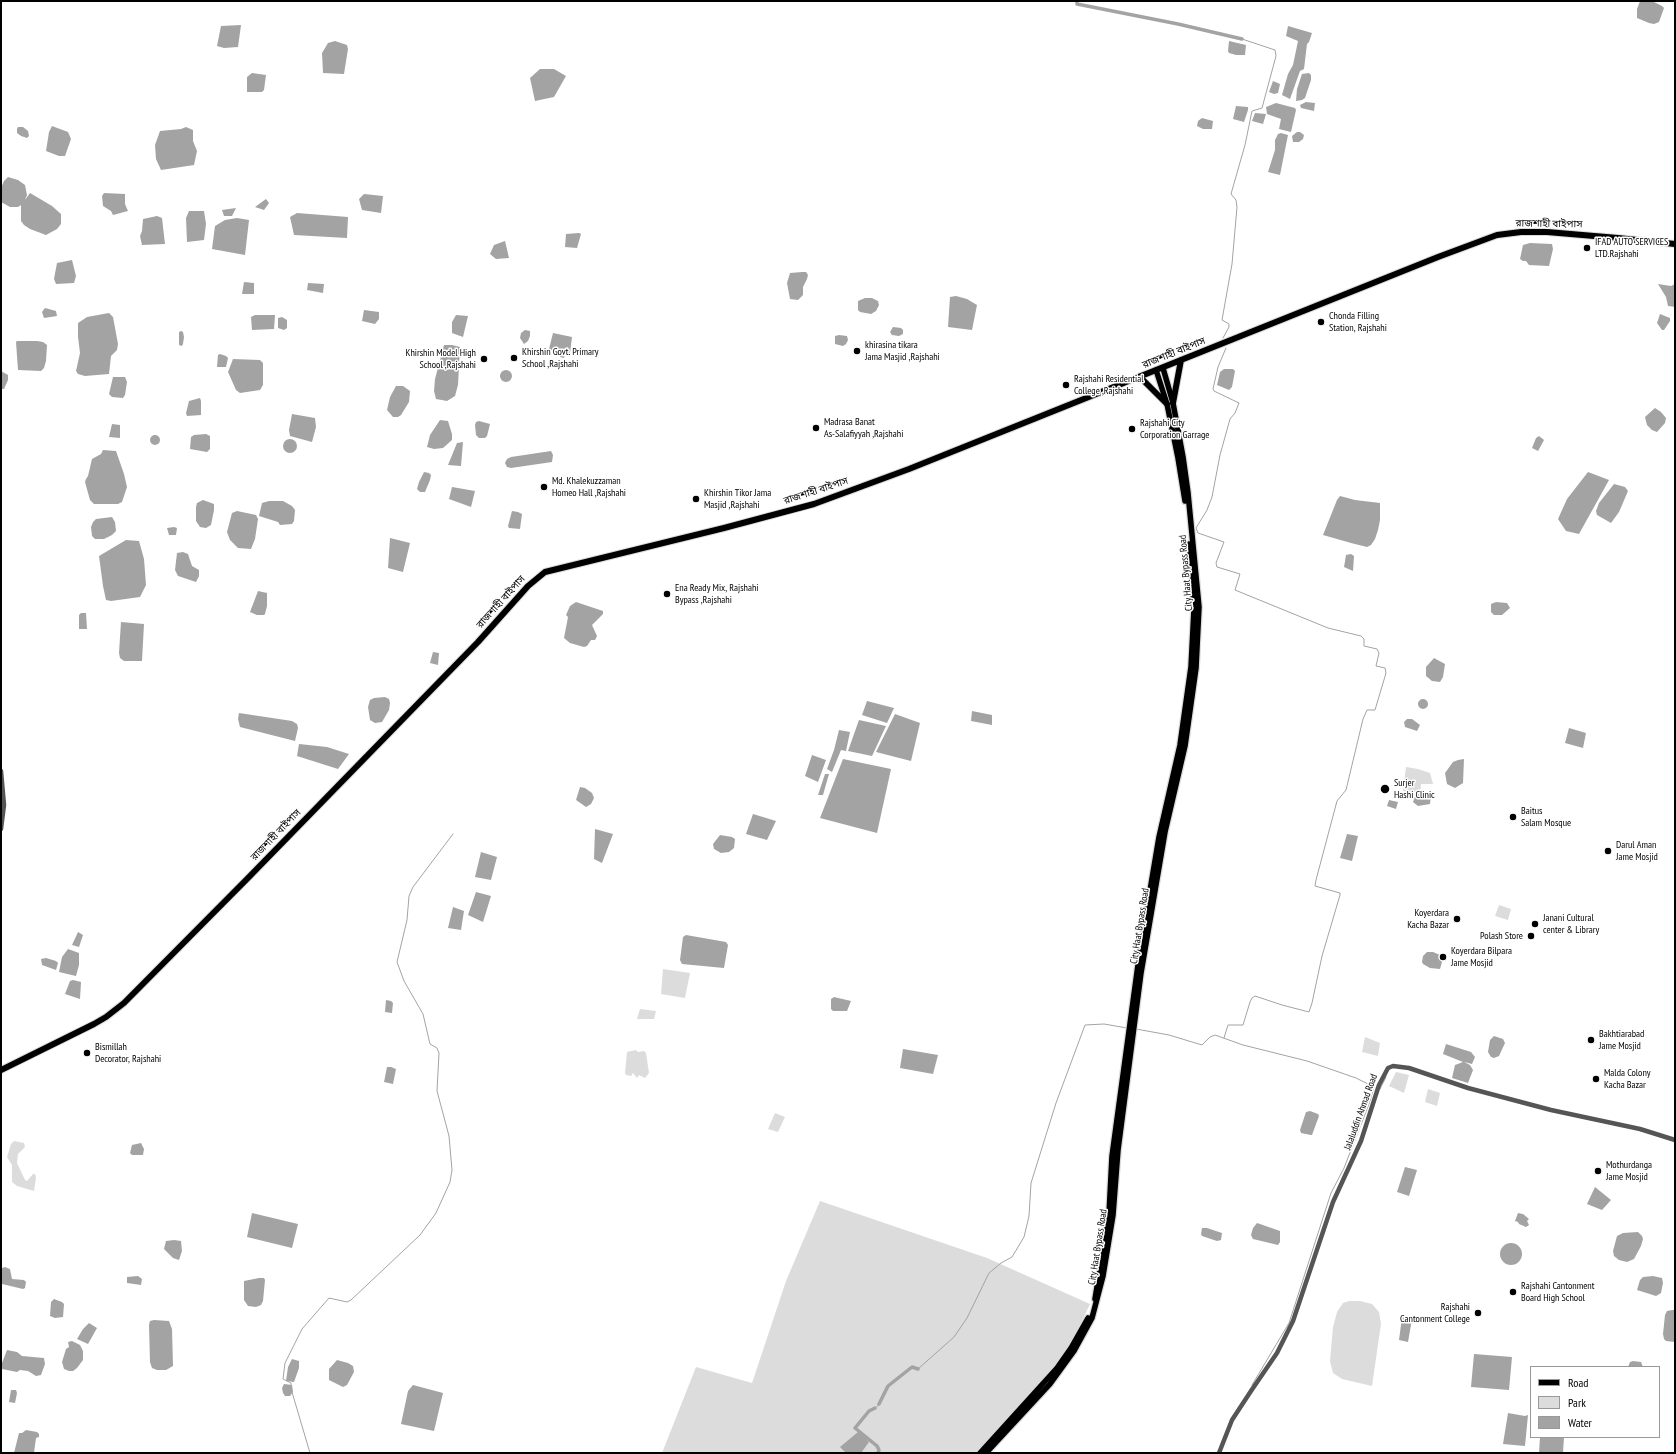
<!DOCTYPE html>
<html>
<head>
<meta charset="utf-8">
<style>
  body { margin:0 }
  #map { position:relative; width:1676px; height:1454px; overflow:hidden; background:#fff; font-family:"PT Sans Narrow",sans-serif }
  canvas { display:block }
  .frame { position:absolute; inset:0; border:2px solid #000; pointer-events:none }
  .legend { position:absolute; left:1530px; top:1366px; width:130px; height:72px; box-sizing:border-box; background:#fff; border:1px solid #999; margin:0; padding:5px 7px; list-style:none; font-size:12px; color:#000 }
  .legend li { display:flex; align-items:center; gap:8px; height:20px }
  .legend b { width:20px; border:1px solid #999 }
</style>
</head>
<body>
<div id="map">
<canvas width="1676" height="1454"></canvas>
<div class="frame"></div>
<ul class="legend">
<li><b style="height:5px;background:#000"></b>Road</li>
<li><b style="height:11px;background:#dcdcdc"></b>Park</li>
<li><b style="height:11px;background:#a3a3a3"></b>Water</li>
</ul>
</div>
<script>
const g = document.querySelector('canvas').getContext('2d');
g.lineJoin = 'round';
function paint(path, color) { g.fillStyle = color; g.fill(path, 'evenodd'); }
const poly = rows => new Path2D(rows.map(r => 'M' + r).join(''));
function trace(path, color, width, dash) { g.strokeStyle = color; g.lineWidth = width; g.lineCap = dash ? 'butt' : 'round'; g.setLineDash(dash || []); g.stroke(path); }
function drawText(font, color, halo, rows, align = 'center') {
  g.font = font + ' "PT Sans Narrow","Noto Sans Bengali",sans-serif'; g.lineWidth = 3; g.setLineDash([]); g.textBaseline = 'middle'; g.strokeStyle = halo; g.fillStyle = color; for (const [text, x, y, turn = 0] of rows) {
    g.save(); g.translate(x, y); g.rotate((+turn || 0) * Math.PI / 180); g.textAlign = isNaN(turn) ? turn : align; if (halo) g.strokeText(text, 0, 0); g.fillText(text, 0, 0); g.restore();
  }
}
paint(poly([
  [1406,767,1418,769,1430,773,1433,784,1421,784,1420,793,1403,791],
  [1499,905,1511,909,1508,920,1495,916],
  [663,969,690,973,685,998,661,994],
  [640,1009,656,1011,654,1019,637,1019],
  [1365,1037,1380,1043,1378,1056,1362,1052],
  [636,1050,638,1052,644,1051,646,1053,649,1073,645,1078,639,1075,637,1078,633,1073,631,1076,626,1075,625,1073,627,1052],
  [1396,1072,1409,1075,1404,1093,1389,1086],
  [1428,1089,1440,1093,1437,1106,1425,1102],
  [775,1113,785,1117,778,1132,768,1129],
  [14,1141,24,1143,25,1147,18,1154,17,1163,25,1180,27,1181,33,1174,35,1174,36,1178,34,1191,17,1186,12,1182,12,1165,7,1157,11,1144],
  [820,1201,987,1258,1090,1304,1065,1356,980,1453,662,1453,696,1367,752,1383,786,1281],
  [1349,1301,1360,1301,1372,1304,1379,1312,1381,1324,1372,1386,1342,1379,1333,1373,1330,1361,1333,1327,1337,1312,1343,1303]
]), '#dcdcdc');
paint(poly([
  [1640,1,1652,1,1662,6,1664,8,1659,22,1654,24,1649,23,1637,18,1637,9],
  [241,25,238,47,224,48,217,46,221,26],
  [1288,26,1312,33,1309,42,1307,44,1304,69,1300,71,1290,99,1282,95,1288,74,1293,65,1298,41,1286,36],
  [335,41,347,45,348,49,344,74,323,73,322,53,328,43],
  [1229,41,1246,45,1245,55,1236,55,1229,53,1228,51],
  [540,69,554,69,566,76,554,97,535,101,530,78],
  [252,73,266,75,264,90,262,92,247,92,247,77],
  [1309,73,1311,75,1311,80,1305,98,1302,100,1296,101,1297,89,1302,74],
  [1273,81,1280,84,1278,93,1274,94,1269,92],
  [1306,102,1315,103,1314,111,1301,108,1300,105],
  [1276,103,1295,108,1296,110,1291,132,1279,129,1281,119,1267,114,1266,107],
  [1236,106,1248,107,1248,110,1244,122,1233,119],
  [1255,113,1266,114,1263,124,1252,121],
  [1202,118,1213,121,1212,129,1203,129,1197,126,1198,121],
  [52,126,68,132,71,139,65,156,59,156,46,151,49,132],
  [18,127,23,127,28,131,29,136,27,138,21,136,17,133,17,129],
  [186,127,193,130,193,141,197,151,194,165,161,170,156,159,155,145,160,131,181,129],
  [1297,132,1300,132,1304,135,1303,139,1299,142,1293,142,1292,136],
  [1281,133,1288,135,1280,175,1268,172,1275,150,1275,140,1278,134],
  [8,177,18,180,25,185,27,195,25,200,30,193,52,206,61,214,61,224,57,229,46,235,30,229,24,225,21,221,21,205,18,207,10,207,1,202,1,188,4,181],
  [104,193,125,194,125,204,128,211,113,215,111,211,103,206,102,196],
  [364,194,383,196,381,213,362,210,359,199],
  [266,199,269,203,264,210,255,207],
  [236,208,232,216,224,216,222,210],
  [189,211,204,211,206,224,204,240,187,242,186,218],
  [297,213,348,217,347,238,294,235,290,217],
  [157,216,162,218,165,244,142,245,140,236,142,231,143,219],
  [237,218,249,220,245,255,212,249,215,226,225,220],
  [579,233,581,234,577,248,565,247,566,234],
  [505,241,509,258,496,259,490,254,494,245],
  [1530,243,1552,244,1553,249,1549,266,1529,265,1526,261,1523,261,1520,259,1523,245],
  [72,260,76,276,74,283,56,284,54,279,57,263],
  [802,272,806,272,808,275,807,279,803,287,803,295,798,300,790,299,787,283,790,273],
  [244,282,254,283,254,294,242,294],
  [308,283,324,284,323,293,307,290],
  [1658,284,1671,286,1675,284,1675,307,1668,306,1666,297],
  [956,296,967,299,977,305,972,330,948,327,950,297],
  [865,298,872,298,878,301,879,305,876,311,871,314,860,312,858,310,858,301],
  [45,308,56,311,57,316,44,318,42,312],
  [364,310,379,312,379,319,375,324,362,321],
  [109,313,113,317,118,344,117,350,111,356,109,374,85,376,78,374,76,371,80,353,78,337,78,323,87,317],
  [1660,314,1670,318,1670,321,1664,330,1662,330,1657,323],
  [255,315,275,315,274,329,252,330,251,317],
  [456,315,468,316,463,337,452,333,452,322],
  [282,317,287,320,287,328,284,330,278,328,278,318],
  [893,327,901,328,903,330,903,334,899,336,892,335,890,332],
  [525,330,530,331,530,336,528,341,524,344,520,338,521,333],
  [181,331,183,332,184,337,183,344,182,346,179,345,179,332],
  [553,333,572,337,570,353,566,353,564,358,560,357,560,354,549,349],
  [839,335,847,336,848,340,846,344,843,346,835,344,835,336],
  [17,341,37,341,43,342,47,345,46,361,44,368,41,371,18,370,16,342],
  [444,345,452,345,460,347,458,385,455,396,447,401,436,399,434,391,435,379],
  [220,354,226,356,228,358,226,367,217,367,218,355],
  [233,359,260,360,263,363,263,385,260,390,240,393,236,390,228,372],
  [1224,369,1233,369,1235,371,1232,387,1229,390,1217,385,1220,372],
  '500 376a6 6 0 1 1 12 0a6 6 0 1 1-12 0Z',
  [1,371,8,375,8,380,4,389,1,389],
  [113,377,125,377,127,382,125,395,123,398,112,397,109,394],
  [396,386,403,386,410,391,409,402,401,415,398,417,393,417,387,410,390,397],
  [200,398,201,401,201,415,187,416,186,413,189,401],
  [1655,408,1661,412,1666,418,1665,423,1657,432,1652,430,1647,425,1645,417],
  [292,414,315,418,316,427,312,442,290,436,289,430],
  [440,420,448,421,452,434,452,440,443,448,434,449,427,447,430,435],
  [479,421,490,424,487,436,485,438,479,438,476,435,475,425,476,422],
  [112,424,120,425,120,438,109,437],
  [206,434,210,436,210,449,207,452,190,449,191,437,194,435],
  '150 440a5 5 0 1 1 10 0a5 5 0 1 1-10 0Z',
  [1539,436,1544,440,1538,451,1532,448,1536,438],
  '283 446a7 7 0 1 1 14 0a7 7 0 1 1-14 0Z',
  [463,442,461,466,448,465,457,443],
  [103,450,116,451,124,474,127,487,122,502,118,504,94,504,90,500,85,482,86,479,88,476,92,459,101,454],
  [551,451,553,455,552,462,511,468,507,467,505,463,507,459,511,457],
  [424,472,429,473,431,475,430,480,425,492,420,492,417,489,419,482],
  [1588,472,1609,480,1579,534,1566,531,1558,519,1567,499],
  [1614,484,1625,487,1628,491,1619,512,1611,523,1597,515,1596,511,1599,503],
  [452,487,475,491,471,507,449,499],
  [1340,496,1355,500,1380,503,1380,520,1378,530,1375,539,1371,545,1367,547,1351,543,1323,535,1337,500],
  [203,500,214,504,214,510,211,525,206,528,200,527,196,521,196,507,197,503],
  [269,501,283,501,292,506,295,510,294,521,292,524,280,525,278,522,259,516,262,503],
  [237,511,256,515,258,519,255,539,251,549,238,548,230,540,227,532,232,513],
  [512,511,518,512,522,514,520,529,509,528,508,526],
  [112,517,115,522,116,531,112,535,104,539,95,539,92,536,91,527,93,522,96,519],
  [174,527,177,528,176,535,169,535,167,528],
  [390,538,410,543,403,572,388,568],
  [126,540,139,541,144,559,146,585,140,597,111,601,106,600,103,586,99,556],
  [183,552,188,554,192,566,199,570,199,576,196,582,178,576,175,570,177,553],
  [1351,554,1354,556,1353,571,1344,567,1346,555],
  [258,591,267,593,267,606,265,614,264,615,257,615,250,612],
  [576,602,603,611,603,614,592,625,597,636,595,640,591,640,587,646,584,647,570,643,564,638,568,617,566,615,570,606],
  [1496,602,1507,603,1510,608,1502,615,1494,615,1491,612,1491,604],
  [81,613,86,613,87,629,79,629,79,615],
  [121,622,144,624,142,661,124,661,120,658,119,653],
  [433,652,439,653,438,665,430,663],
  [1434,658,1445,664,1443,677,1440,682,1432,681,1426,676,1426,667],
  [385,697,389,699,390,703,389,710,382,722,375,723,370,720,368,707,370,700,374,698],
  '1418 704a5 5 0 1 1 10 0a5 5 0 1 1-10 0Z',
  [867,701,894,708,887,723,862,715],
  [972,711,992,715,992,725,971,721],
  [239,713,292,721,297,724,298,728,295,741,240,727,238,719],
  [895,714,920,723,911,761,876,752],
  [1407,719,1412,719,1420,725,1417,731,1405,727,1404,722],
  [859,720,886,726,872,756,848,751],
  [1569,728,1586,733,1583,748,1565,743],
  [839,730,850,732,846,751,841,750,832,772,827,769,834,750],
  [299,744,327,747,349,754,338,769,297,756],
  [812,755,826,760,818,782,805,776],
  [843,759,891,769,877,833,820,818],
  [1464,759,1463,783,1455,788,1447,784,1445,773,1453,762,1458,760],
  [825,774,829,774,823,795,818,795],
  [580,787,585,788,592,793,594,798,591,804,586,807,576,800],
  [1416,794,1431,795,1430,804,1418,806,1413,802],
  [1389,800,1398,802,1396,809,1387,806],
  [753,814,776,821,767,840,746,834],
  [595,829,613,834,602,863,594,859],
  [1347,834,1358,836,1352,861,1340,858],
  [720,835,732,837,735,839,734,848,729,852,721,853,714,849,713,844],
  [481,852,497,857,491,880,475,877],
  [476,892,491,896,483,922,468,915],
  [453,907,464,911,461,930,448,928],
  [78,932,83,935,79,947,72,945],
  [686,935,726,942,728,945,724,968,682,964,680,960,683,937],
  [68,949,79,953,79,965,76,976,59,972,62,957],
  [1427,952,1433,952,1440,955,1442,962,1440,969,1430,968,1423,964,1422,962,1423,956],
  [46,958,56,961,58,963,56,970,42,965,41,959],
  [73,980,81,982,80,999,65,994,70,981],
  [834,997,851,1001,847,1011,833,1011,831,1009,831,999],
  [386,1000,391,1001,393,1003,392,1013,385,1012],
  [1494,1036,1503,1039,1505,1043,1499,1056,1494,1058,1491,1057,1488,1052,1490,1040],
  [1446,1044,1471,1052,1475,1057,1472,1064,1464,1062,1470,1065,1473,1070,1468,1083,1452,1078,1455,1065,1463,1062,1443,1054],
  [903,1049,938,1055,933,1074,900,1068],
  [387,1067,391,1067,396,1069,393,1084,384,1082],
  [1310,1111,1318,1114,1319,1116,1312,1135,1311,1135,1301,1133,1300,1130,1306,1112],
  [141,1143,144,1149,143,1155,132,1155,130,1153,132,1145],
  [1405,1167,1417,1170,1409,1196,1397,1192],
  [1595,1187,1611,1200,1602,1210,1587,1204],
  [252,1213,298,1224,292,1248,247,1237],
  [1518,1213,1523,1214,1529,1219,1527,1221,1529,1225,1526,1227,1519,1224,1518,1222,1515,1221],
  [1257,1223,1280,1231,1280,1242,1278,1245,1253,1239,1251,1235,1253,1228],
  [1202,1228,1207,1228,1222,1233,1221,1240,1217,1241,1202,1236,1201,1234],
  [1638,1232,1642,1236,1643,1239,1641,1246,1634,1259,1627,1262,1619,1260,1614,1256,1613,1251,1617,1236,1623,1233],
  [174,1240,181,1241,182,1251,179,1260,173,1258,164,1249,166,1241],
  '1500 1254a11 11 0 1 1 22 0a11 11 0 1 1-22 0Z',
  [5,1267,10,1269,12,1279,24,1280,26,1282,25,1288,23,1289,2,1284,1,1273,2,1268],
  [138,1276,142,1279,141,1285,127,1283,127,1277],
  [1653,1276,1662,1278,1663,1283,1661,1293,1656,1296,1637,1290,1640,1280,1643,1277],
  [259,1278,264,1278,265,1280,263,1301,261,1305,256,1307,248,1306,244,1300,244,1281],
  [54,1299,62,1302,64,1304,63,1317,55,1318,50,1316,51,1302],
  [1672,1310,1675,1310,1675,1342,1666,1341,1664,1339,1663,1334,1665,1315,1667,1311],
  [1402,1317,1412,1319,1408,1342,1399,1340],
  [154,1320,169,1321,172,1329,173,1366,166,1370,157,1370,152,1368,150,1362,149,1325,150,1321],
  [89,1323,97,1328,88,1344,77,1339,83,1329],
  [72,1341,80,1345,83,1351,83,1360,77,1368,73,1371,69,1371,64,1369,62,1362,66,1349,69,1347,68,1342],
  [7,1350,17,1352,22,1356,44,1358,45,1364,41,1375,36,1376,28,1371,20,1370,17,1372,2,1369,2,1363],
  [1474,1354,1512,1357,1509,1390,1471,1387],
  [292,1359,299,1361,299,1368,294,1382,286,1381,288,1367],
  [337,1360,348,1363,353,1366,354,1372,347,1385,343,1387,329,1380,329,1369],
  [1633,1361,1641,1362,1643,1367,1628,1367,1630,1362],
  [284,1384,292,1385,293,1392,290,1396,285,1396,283,1393,282,1388],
  [413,1385,443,1393,434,1431,401,1424,408,1391],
  [11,1390,16,1390,17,1393,15,1403,9,1402],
  [1508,1413,1525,1416,1528,1415,1525,1446,1503,1444],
  [26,1430,37,1432,39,1434,39,1437,36,1438,34,1453,14,1453,19,1433,22,1433],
  [858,1432,863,1435,869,1442,861,1453,846,1453,840,1447],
  [1540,1437,1564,1437,1563,1453,1539,1453]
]), '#a3a3a3');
trace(poly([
  [1223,338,1229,327,1229,324,1222,320,1232,264,1237,207,1236,200,1231,194,1245,145,1252,111,1262,108,1276,56,1275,50,1242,39],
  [1136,1029,1169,1035,1202,1045,1210,1037,1215,1035,1243,1045,1307,1061,1356,1078,1374,1087,1369,1104,1344,1168,1331,1193,1289,1323,1252,1385],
  [1224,1038,1228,1025,1243,1025,1250,1002,1252,998,1255,996,1282,1005,1309,1012,1312,1003,1322,956,1340,895,1340,893,1315,886,1316,880,1337,801,1346,790,1363,719,1367,710,1375,710,1386,673,1385,668,1376,666,1379,653,1377,649,1364,646,1364,639,1361,636,1328,628,1235,590,1240,574,1217,567,1216,563,1224,542,1198,533,1196,528,1207,510,1212,497,1220,455,1230,419,1235,413,1239,403,1214,391,1213,389,1218,367,1226,348],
  [1380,1089,1386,1077],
  [918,1369,954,1337,967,1318,989,1273,1001,1263,1012,1257,1024,1237,1029,1216,1031,1183,1056,1103,1085,1025,1104,1024,1127,1028],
  [291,1385,291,1383,283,1379,285,1363,302,1329,329,1298,347,1302,351,1300,420,1235,436,1213,450,1182,452,1170,449,1136,437,1091,439,1053,437,1048,430,1044,423,1014,404,981,397,962,407,920,409,896,413,887,453,834],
  [292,1392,310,1453],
  [877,1407,879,1404]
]), '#a3a3a3', 1);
trace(poly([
  [1077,1,1077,4,1178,24,1242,39],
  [879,1404,888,1386,912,1367,918,1369],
  [875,1408,869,1411,855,1428,877,1446,879,1450,878,1453]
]), '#a3a3a3', 3.5);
const primary = poly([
  [1156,370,1167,404,1178,458,1185,501],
  [1095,1299,1109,1214,1112,1156,1140,950,1159,837,1180,745,1191,667,1194,609,1189,544],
  [980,1453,1057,1368,1071,1348,1088,1318],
  [986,1453,1050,1384,1074,1351,1092,1318,1103,1276,1113,1215,1118,1150,1141,973,1165,832,1185,746,1196,668,1199,607,1188,493,1183,457,1173,403,1163,368]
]);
const trunk = poly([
  [1140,377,1167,404],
  [1173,403,1181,360],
  [1,1070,94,1024,106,1017,124,1003,248,878,478,642,528,586,545,572,724,528,814,504,909,469,1438,257,1497,235,1521,232,1547,232,1618,238,1675,244]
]);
trace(primary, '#dbdbdb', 8);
trace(trunk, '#dbdbdb', 8);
trace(poly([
  [1,771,4,805,1,829],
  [1219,1453,1232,1420,1251,1391,1277,1353,1293,1321,1333,1202,1361,1141,1379,1085,1388,1068,1393,1066,1409,1068,1468,1088,1551,1110,1640,1129,1675,1140]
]), '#555', 4.5);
trace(primary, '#000', 5.5);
trace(trunk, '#000', 6);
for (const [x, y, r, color] of [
  [1587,248,4,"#000"],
  [1321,322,4,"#000"],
  [857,351,4,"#000"],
  [514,358,4,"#000"],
  [484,359,4,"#000"],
  [1066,385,4,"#000"],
  [816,428,4,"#000"],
  [1132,429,4,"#000"],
  [544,487,4,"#000"],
  [696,499,4,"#000"],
  [667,594,4,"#000"],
  [1385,789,5,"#000"],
  [1513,817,4,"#000"],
  [1608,851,4,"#000"],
  [1457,919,4,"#000"],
  [1535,924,4,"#000"],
  [1531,936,4,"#000"],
  [1443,957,4,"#000"],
  [1591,1040,4,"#000"],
  [87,1053,4,"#000"],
  [1596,1079,4,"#000"],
  [1598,1171,4,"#000"],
  [1513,1292,4,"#000"],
  [1478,1313,4,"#000"]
]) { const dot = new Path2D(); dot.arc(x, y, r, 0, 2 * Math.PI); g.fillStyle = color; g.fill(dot); trace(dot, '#fff', 1.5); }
drawText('10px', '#000', '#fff', [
  ["রাজশাহী বাইপাস",1549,224,1],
  ["রাজশাহী বাইপাস",1174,353,-22],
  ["রাজশাহী বাইপাস",816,491,-18],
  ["City Haat Bypass Road",1186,573,-95],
  ["রাজশাহী বাইপাস",501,602,-48],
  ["রাজশাহী বাইপাস",276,835,-46],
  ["City Haat Bypass Road",1140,926,-81],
  ["Jalaluddin Ahmad Road",1361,1112,-70],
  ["City Haat Bypass Road",1098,1247,-81]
]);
drawText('10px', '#000', '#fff', [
  ["IFAD AUTO SERVICES",1595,242],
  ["LTD.Rajshahi",1595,254],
  ["Chonda Filling",1329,316],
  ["Station, Rajshahi",1329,328],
  ["khirasina tikara",865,345],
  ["Jama Masjid ,Rajshahi",865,357],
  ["Khirshin Govt. Primary",522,352],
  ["School ,Rajshahi",522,364],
  ["Khirshin Model High",476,353,"right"],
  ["School ,Rajshahi",476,365,"right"],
  ["Rajshahi Residential",1074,379],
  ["College ,Rajshahi",1074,391],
  ["Madrasa Banat",824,422],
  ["As-Salafiyyah ,Rajshahi",824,434],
  ["Rajshahi City",1140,423],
  ["Corporation Garrage",1140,435],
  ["Md. Khalekuzzaman",552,481],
  ["Homeo Hall ,Rajshahi",552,493],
  ["Khirshin Tikor Jama",704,493],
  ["Masjid ,Rajshahi",704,505],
  ["Ena Ready Mix, Rajshahi",675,588],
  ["Bypass ,Rajshahi",675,600],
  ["Surjer",1394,783],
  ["Hashi Clinic",1394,795],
  ["Baitus",1521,811],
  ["Salam Mosque",1521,823],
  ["Darul Aman",1616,845],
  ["Jame Mosjid",1616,857],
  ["Koyerdara",1449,913,"right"],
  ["Kacha Bazar",1449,925,"right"],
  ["Janani Cultural",1543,918],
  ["center & Library",1543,930],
  ["Polash Store",1523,936,"right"],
  ["Koyerdara Bilpara",1451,951],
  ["Jame Mosjid",1451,963],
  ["Bakhtiarabad",1599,1034],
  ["Jame Mosjid",1599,1046],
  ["Bismillah",95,1047],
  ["Decorator, Rajshahi",95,1059],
  ["Malda Colony",1604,1073],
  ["Kacha Bazar",1604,1085],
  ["Mothurdanga",1606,1165],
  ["Jame Mosjid",1606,1177],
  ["Rajshahi Cantonment",1521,1286],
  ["Board High School",1521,1298],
  ["Rajshahi",1470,1307,"right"],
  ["Cantonment College",1470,1319,"right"]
], 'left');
</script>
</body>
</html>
